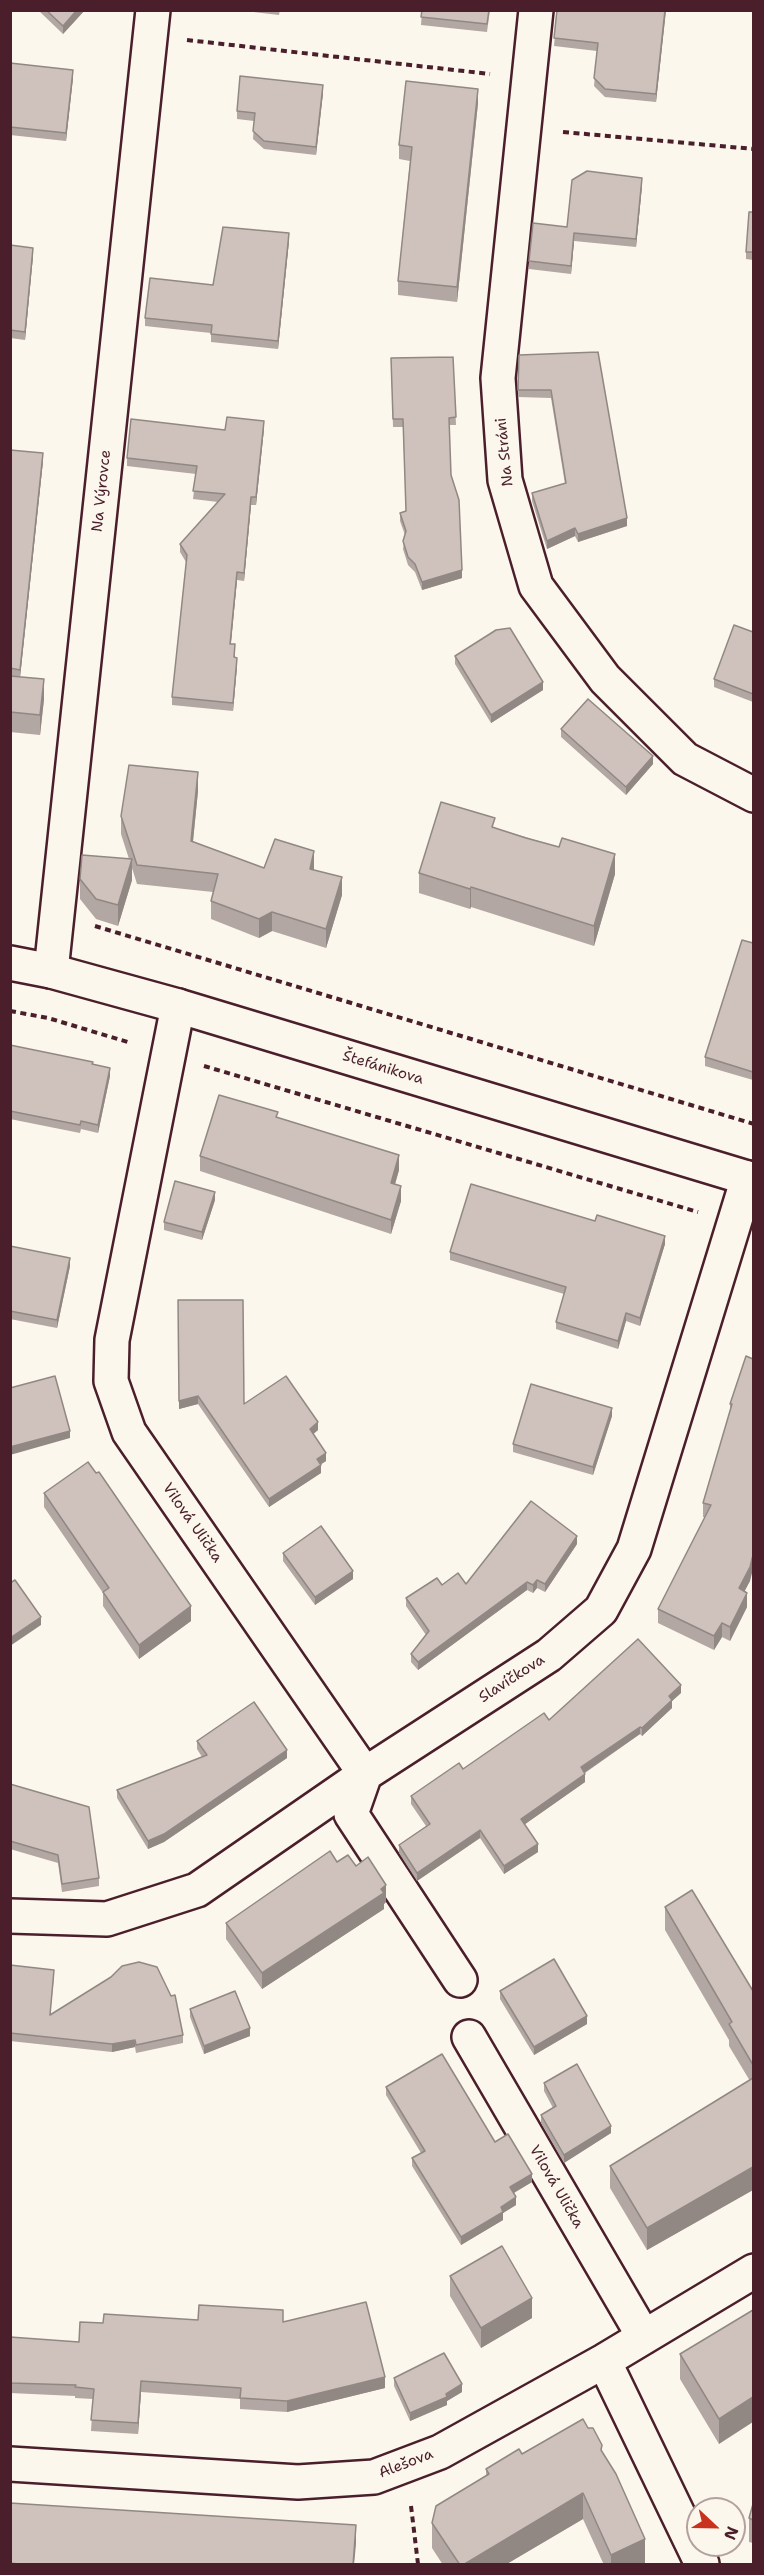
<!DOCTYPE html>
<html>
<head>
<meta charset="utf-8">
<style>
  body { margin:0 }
  #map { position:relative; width:764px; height:2575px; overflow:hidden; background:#fbf7ec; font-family:"Shantell Sans",sans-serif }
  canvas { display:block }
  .frame { position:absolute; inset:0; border:12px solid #4a1f2b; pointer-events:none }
  .north { position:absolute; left:686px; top:2497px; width:60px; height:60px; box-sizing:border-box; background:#fbf7ec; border:2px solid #b4a19f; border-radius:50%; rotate:112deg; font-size:16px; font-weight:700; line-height:24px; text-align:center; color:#4a1f2b }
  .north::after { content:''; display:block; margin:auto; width:21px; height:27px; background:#c8321e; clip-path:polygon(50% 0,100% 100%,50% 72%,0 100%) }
</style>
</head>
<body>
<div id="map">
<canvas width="764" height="2575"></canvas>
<div class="frame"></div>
<div class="north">N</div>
</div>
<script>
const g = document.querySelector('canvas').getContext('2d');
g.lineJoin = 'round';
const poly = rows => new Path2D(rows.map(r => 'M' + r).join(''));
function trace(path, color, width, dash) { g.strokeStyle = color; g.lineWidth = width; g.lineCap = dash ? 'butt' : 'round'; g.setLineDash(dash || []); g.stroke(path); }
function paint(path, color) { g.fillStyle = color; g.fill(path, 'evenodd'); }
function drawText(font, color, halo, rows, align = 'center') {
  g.font = font + ' "Shantell Sans",sans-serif'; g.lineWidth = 6; g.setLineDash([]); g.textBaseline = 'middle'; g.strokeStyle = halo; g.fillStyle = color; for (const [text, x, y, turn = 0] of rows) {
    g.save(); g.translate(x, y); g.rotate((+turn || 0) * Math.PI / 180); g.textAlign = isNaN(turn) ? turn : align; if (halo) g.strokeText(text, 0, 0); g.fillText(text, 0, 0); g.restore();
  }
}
const street = poly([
  [536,10,498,378,505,480,536,586,605,679,685,759,754,795],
  [51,971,153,10],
  [178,1006,112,1340,111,1381,129,1432,365,1774,351,1814,460,1980],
  [10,1916,107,1919,197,1890,365,1774,549,1655,601,1610,634,1549,748,1178],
  [469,2037,644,2337],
  [604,2361,702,2564],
  [10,2464,298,2482,374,2477,440,2452,604,2361,754,2271]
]);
const secondary = poly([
  [10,963,51,971,178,1006,754,1180]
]);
trace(street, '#4a1f2b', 38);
trace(secondary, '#4a1f2b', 38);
trace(poly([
  [187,40,490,74],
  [563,132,754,149],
  [95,926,754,1124],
  [10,1011,48,1018,131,1043],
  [204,1066,698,1212],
  [411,2506,418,2564]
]), '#4a1f2b', 4, [6, 4.5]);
trace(street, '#fbf7ec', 33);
trace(secondary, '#fbf7ec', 33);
paint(poly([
  [38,10,85,10,63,34],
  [236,10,280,10,279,15],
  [422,10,490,10,487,32,421,25],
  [557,10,666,10,656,102,605,97,594,86,597,51,554,46],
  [10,63,73,78,66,141,10,135],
  [323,93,316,155,264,149,253,139,254,121,237,119,237,111],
  [478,103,457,302,398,295,398,281,410,161,399,159,399,145],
  [642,186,636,247,574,241,571,274,529,269,529,261,567,227],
  [753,212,753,260,746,259,746,252],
  [289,241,278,349,211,342,211,333,145,326,145,318,213,285],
  [10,245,33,256,25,340,10,338],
  [598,352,627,526,578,542,575,536,547,549,532,501,532,493,565,484,551,398,518,397,519,355],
  [453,357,456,425,449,425,451,475,462,578,422,590,415,572,408,565,403,549,405,535,400,521,400,513,406,511,403,427,393,427,391,358],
  [264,429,256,505,251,505,244,581,237,580,231,644,235,652,235,657,237,666,233,711,172,705,172,697,186,562,180,552,180,544,218,502,193,499,196,474,127,466,127,458,225,430],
  [10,450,43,461,20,677,44,699,40,735,10,732],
  [753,632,753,702,714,687,714,679],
  [455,656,543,690,491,723,455,664],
  [561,729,653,764,626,795,561,737],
  [198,791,193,842,264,868,314,870,342,895,326,948,272,931,259,938,211,919,211,901,213,892,137,884,132,868,132,880,118,926,96,919,80,899,80,879,129,859,121,834,121,816],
  [495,828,559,847,615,874,594,946,471,907,470,909,419,893,419,873],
  [753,943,753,1080,705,1066,705,1057],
  [10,1045,92,1064,110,1076,98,1133,81,1129,80,1133,10,1119],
  [278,1118,399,1170,395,1184,401,1201,391,1234,200,1171,200,1156],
  [215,1200,202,1240,164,1230,164,1222],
  [665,1244,640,1326,626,1321,618,1349,556,1329,556,1322,564,1294,450,1260,450,1252],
  [10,1246,70,1266,57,1328,10,1319],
  [178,1300,244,1404,318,1430,313,1434,326,1461,321,1464,321,1473,269,1507,198,1404,179,1409],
  [746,1356,750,1581,744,1591,747,1607,730,1641,722,1637,714,1650,658,1623,658,1609,705,1517,703,1517,703,1503,730,1413,730,1404],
  [612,1416,593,1475,513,1452,513,1444],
  [44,1493,191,1621,139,1659,103,1606,103,1593,44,1507],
  [577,1544,545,1592,537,1588,533,1593,527,1590,418,1670,411,1662,411,1654,426,1635,406,1606,406,1598,442,1585,466,1584],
  [283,1553,353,1579,315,1605,283,1561],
  [681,1693,672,1701,672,1708,642,1736,640,1734,585,1773,585,1782,525,1824,538,1852,504,1874,480,1838,417,1881,399,1853,399,1845,426,1826,411,1804,411,1796,463,1769,549,1720],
  [197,1741,287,1758,164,1842,148,1849,117,1798,117,1790,202,1757,197,1749],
  [10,1784,99,1878,99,1886,62,1892,58,1863,10,1849],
  [337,1862,356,1866,386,1902,384,1904,384,1909,262,1989,226,1939,226,1923],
  [665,1907,753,1991,753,2190,647,2250,610,2188,610,2166,750,2081,729,2046,729,2040,665,1930],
  [10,1965,54,1978,50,2014,183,2035,183,2043,136,2053,135,2047,112,2052,10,2041],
  [500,1991,587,2024,534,2055,500,1999],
  [190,2009,250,2036,204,2054,190,2017],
  [544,2083,611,2133,564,2163,541,2123,541,2115,553,2108,544,2091],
  [386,2087,495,2142,532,2182,514,2193,516,2205,503,2213,503,2220,461,2245,412,2166,412,2158,421,2153,386,2095],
  [450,2276,532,2318,481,2348,450,2296],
  [753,2310,719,2444,680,2379,680,2354],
  [198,2320,283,2321,385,2388,287,2412,240,2409,240,2399,141,2392,138,2434,91,2431,93,2399,75,2398,75,2396,10,2393,10,2337,79,2342,103,2323],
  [394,2378,462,2392,447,2401,447,2405,410,2421,394,2386],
  [602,2451,645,2564,604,2565,583,2519,505,2565,443,2565,432,2548,432,2523,486,2476,486,2469,522,2454],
  [753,2504,753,2543,749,2542,749,2518]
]), '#b2a7a2');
paint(poly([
  [77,10,85,10,63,34,63,26],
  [665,10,666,10,656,102,656,94],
  [73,70,73,78,66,141,66,133],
  [323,85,323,93,316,155,316,147],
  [478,89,478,103,457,302,457,287],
  [642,178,642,186,636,247,636,239],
  [289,233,289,241,278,349,278,341],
  [574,233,574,241,571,274,571,266],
  [33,248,33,256,25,340,25,332],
  [264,421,264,429,256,505,256,497],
  [43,453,43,461,20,678,20,670],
  [251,497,251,505,244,581,244,573],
  [627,518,627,526,578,542,578,534],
  [575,528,575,536,547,549,547,541],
  [462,570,462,578,422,590,422,582],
  [237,572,237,580,230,652,230,644],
  [237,658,237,666,233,711,233,703],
  [44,679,44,699,40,735,40,715],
  [543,682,543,690,491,723,491,715],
  [653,756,653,764,626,795,626,787],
  [198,772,198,791,191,860,191,841],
  [314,851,314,870,310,869],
  [615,854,615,874,594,946,594,926],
  [132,859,132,880,118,926,118,905],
  [342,877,342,895,326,948,326,929],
  [471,887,471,907,470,909,470,889],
  [272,912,272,931,259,938,259,919],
  [110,1068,110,1076,98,1133,98,1125],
  [399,1155,399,1170,391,1198,391,1183],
  [401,1186,401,1201,391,1234,391,1220],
  [215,1192,215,1200,202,1240,202,1232],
  [665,1236,665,1244,640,1326,640,1318],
  [70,1258,70,1266,57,1328,57,1320],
  [626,1313,626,1321,618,1349,618,1341],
  [198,1396,198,1404,179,1409,179,1401],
  [612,1408,612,1416,593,1475,593,1467],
  [318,1422,318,1430,310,1437,310,1429],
  [70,1431,70,1438,10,1455,10,1447],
  [326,1453,326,1461,317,1467,317,1459],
  [321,1465,321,1473,269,1507,269,1499],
  [577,1536,577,1544,545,1592,545,1584],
  [753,1555,753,1569,750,1581,739,1602,739,1588],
  [353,1571,353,1579,315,1605,315,1597],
  [537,1580,537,1588,533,1593,533,1585],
  [527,1582,527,1590,418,1670,418,1662],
  [747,1593,747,1607,730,1641,730,1627],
  [191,1606,191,1621,139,1659,139,1645],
  [41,1617,41,1625,10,1646,10,1638],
  [722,1623,722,1637,714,1650,714,1636],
  [681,1685,681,1693,672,1701,672,1708,642,1736,642,1728,669,1696],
  [640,1727,640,1734,581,1775,581,1767],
  [287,1750,287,1758,164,1842,148,1849,148,1841],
  [585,1774,585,1782,521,1827,521,1819],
  [480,1830,480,1838,417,1881,417,1873],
  [538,1844,538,1852,504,1874,504,1866],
  [386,1885,386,1902,384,1904,384,1909,262,1989,262,1973],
  [587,2016,587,2024,534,2055,534,2047],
  [250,2028,250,2036,204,2054,204,2046],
  [135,2040,135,2047,112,2052,112,2044],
  [611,2126,611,2133,564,2163,564,2155],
  [753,2167,753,2190,647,2250,647,2228],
  [532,2174,532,2182,510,2195,510,2187],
  [516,2197,516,2205,503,2213,503,2220,461,2245,461,2237,501,2207],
  [532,2298,532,2318,481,2348,481,2328],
  [385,2377,385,2388,287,2412,287,2401],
  [141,2381,141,2392,138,2434,138,2423],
  [462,2384,462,2392,447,2401,447,2405,410,2421,410,2413],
  [753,2397,753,2422,719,2444,719,2419],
  [583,2493,583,2519,505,2565,463,2565],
  [356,2525,356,2544,354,2565,353,2565],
  [645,2539,645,2564,611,2565,611,2555]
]), '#918884');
const building = poly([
  [46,10,77,10,63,26,46,10],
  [422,10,489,10,487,24,421,17,422,10],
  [557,10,665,10,656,94,605,89,594,78,598,43,554,38,557,10],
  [10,63,73,70,66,133,10,127,10,63],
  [240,76,323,85,316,147,264,141,253,131,255,113,237,111,240,76],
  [406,81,478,89,457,287,398,281,412,147,399,145,406,81],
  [587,171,642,178,636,239,574,233,571,266,529,261,533,223,567,227,572,180,587,171],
  [749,212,753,212,753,252,746,252,749,212],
  [223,227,289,233,278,341,211,334,212,325,145,318,150,278,213,285,223,227],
  [10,245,33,248,25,332,10,330,10,245],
  [598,352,627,518,578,534,575,528,547,541,532,493,566,483,551,390,518,390,519,355,598,352],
  [453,357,456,417,449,418,451,475,459,500,462,570,422,582,415,564,408,557,403,541,406,531,400,513,406,511,403,419,393,419,391,358,453,357],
  [227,417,264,421,256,497,251,497,244,573,237,572,230,644,235,644,234,657,237,658,233,703,172,697,187,555,180,544,225,494,193,491,197,466,127,458,131,419,225,430,227,417],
  [10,450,43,453,20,670,10,668,10,450],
  [734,625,753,632,753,694,714,679,734,625],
  [510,628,543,682,491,715,455,656,496,630,510,628],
  [10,676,44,679,40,715,10,712,10,676],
  [588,699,653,756,626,787,561,729,588,699],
  [129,765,198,772,191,841,264,868,275,839,314,851,310,869,342,877,326,929,272,912,259,919,211,901,218,874,137,865,121,816,129,765],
  [441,802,495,818,492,827,526,838,559,847,562,838,615,854,594,926,471,887,470,889,419,873,441,802],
  [82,855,132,859,118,905,96,899,80,879,82,855],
  [742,940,753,943,753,1072,705,1057,742,940],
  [10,1045,93,1062,92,1064,110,1068,98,1125,81,1121,80,1125,10,1111,10,1045],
  [219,1095,278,1112,276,1117,399,1155,391,1183,401,1186,391,1220,200,1156,219,1095],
  [175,1181,215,1192,202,1232,164,1222,175,1181],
  [471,1184,595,1221,597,1215,665,1236,640,1318,626,1313,618,1341,556,1322,566,1287,450,1252,471,1184],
  [10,1246,70,1258,57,1320,10,1311,10,1246],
  [178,1300,243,1300,244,1404,286,1376,318,1422,310,1429,326,1453,317,1459,321,1465,269,1499,198,1396,179,1401,178,1300],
  [746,1356,753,1359,753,1555,750,1567,739,1588,747,1593,730,1627,722,1623,714,1636,658,1609,711,1505,703,1503,732,1404,730,1404,746,1356],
  [55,1376,70,1431,10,1447,10,1388,55,1376],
  [531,1384,612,1408,593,1467,513,1444,531,1384],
  [88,1462,96,1473,99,1472,191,1606,139,1645,103,1592,109,1588,44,1493,88,1462],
  [531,1501,577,1536,545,1584,537,1580,533,1585,527,1582,418,1662,411,1654,429,1631,406,1598,437,1578,442,1585,458,1573,466,1584,531,1501],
  [321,1526,353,1571,315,1597,283,1553,321,1526],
  [15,1580,41,1617,10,1638,10,1583,15,1580],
  [638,1639,681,1685,669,1696,672,1700,642,1728,640,1727,581,1767,585,1774,521,1819,538,1844,504,1866,480,1830,417,1873,399,1845,430,1824,411,1796,459,1763,463,1769,544,1713,549,1720,638,1639],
  [254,1702,287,1750,164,1834,148,1841,117,1790,207,1755,197,1741,254,1702],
  [10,1784,89,1807,99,1878,62,1884,58,1855,10,1841,10,1784],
  [330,1851,337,1862,348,1855,356,1866,368,1857,386,1885,381,1889,384,1893,262,1973,226,1923,330,1851],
  [692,1890,753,1991,753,2065,729,2024,732,2022,665,1907,692,1890],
  [554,1959,587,2016,534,2047,500,1991,554,1959],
  [139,1962,157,1967,171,1996,175,1995,183,2035,136,2045,135,2040,112,2044,10,2033,10,1965,54,1970,50,2015,111,1977,122,1966,139,1962],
  [235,1991,250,2028,204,2046,190,2009,235,1991],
  [442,2054,495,2142,508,2134,532,2174,510,2187,516,2197,501,2207,503,2212,461,2237,412,2158,425,2151,386,2087,442,2054],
  [577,2064,611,2126,564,2155,541,2115,556,2106,544,2083,577,2064],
  [753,2078,753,2167,647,2228,610,2166,753,2078],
  [502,2246,532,2298,481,2328,450,2276,502,2246],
  [366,2302,385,2377,287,2401,240,2398,241,2388,141,2381,138,2423,91,2420,94,2389,75,2387,76,2385,10,2383,10,2337,79,2342,80,2322,103,2323,104,2314,198,2320,199,2305,283,2310,283,2322,366,2302],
  [753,2310,753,2397,719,2419,680,2354,753,2310],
  [444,2353,462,2384,446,2394,447,2397,410,2413,394,2378,444,2353],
  [583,2419,588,2428,593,2428,602,2445,601,2450,616,2474,645,2539,611,2555,583,2493,463,2565,460,2565,432,2523,436,2506,489,2474,486,2469,519,2449,522,2454,583,2419],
  [10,2503,356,2525,353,2565,27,2565,10,2563,10,2503],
  [753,2504,753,2520,749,2518,753,2504]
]);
paint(building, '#cfc2bc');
trace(building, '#918884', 1.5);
drawText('15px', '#4a1f2b', '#fbf7ec', [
  ["Na Stráni",505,452,-96],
  ["Na Výrovce",102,491,-84],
  ["Štefánikova",383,1068,17],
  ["Vilová Ulička",192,1523,55],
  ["Slavíčkova",512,1679,-33],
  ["Vilová Ulička",556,2187,60],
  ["Alešova",406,2464,-21]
]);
</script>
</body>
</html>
